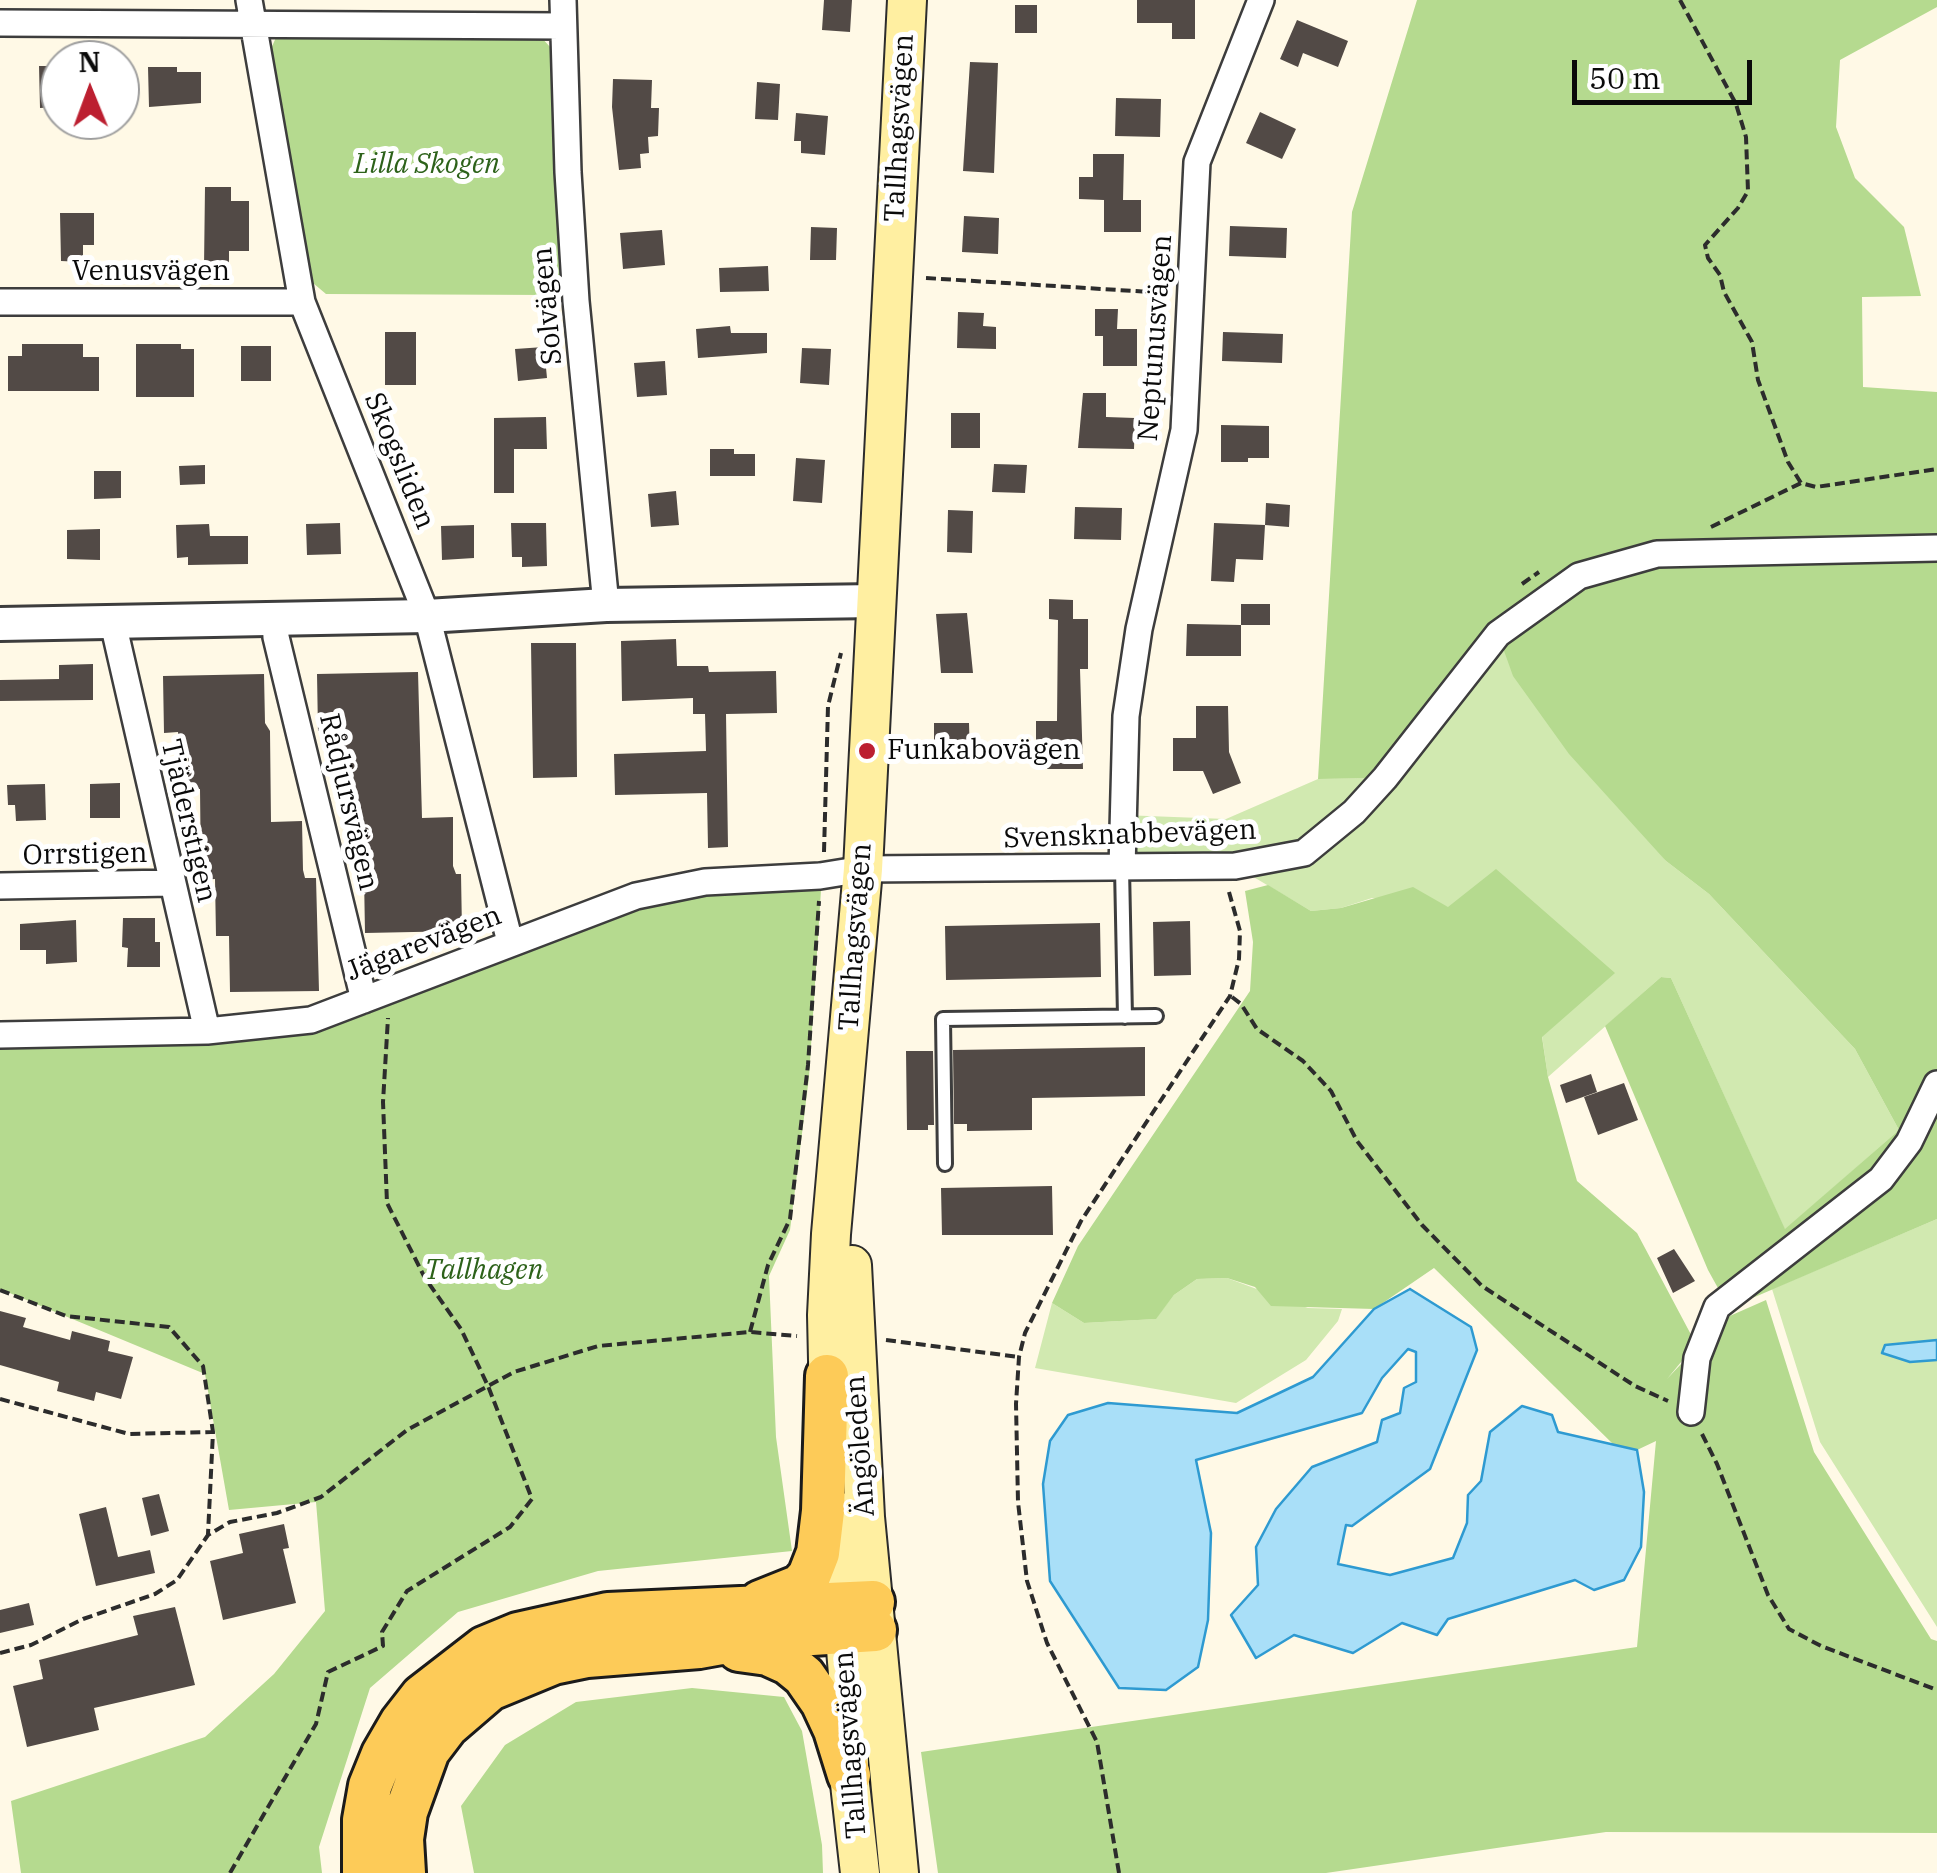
<!DOCTYPE html>
<html>
<head>
<meta charset="utf-8">
<style>
  body { margin:0 }
  #map { position:relative; width:1937px; height:1873px; overflow:hidden; background:#fff9e6; font-family:"IBM Plex Serif",serif }
  canvas { display:block }
  .north { position:absolute; left:40px; top:40px; width:100px; height:100px; box-sizing:border-box; background:#fff; border:2px solid #9d9d9d; border-radius:50%; rotate:359deg; font-size:28px; font-weight:700; line-height:40px; text-align:center; color:#0a0a0a }
  .north::after { content:''; display:block; margin:auto; width:35px; height:45px; background:#bc1f30; clip-path:polygon(50% 0,100% 100%,50% 72%,0 100%) }
  .scale { position:absolute; left:1572px; top:60px; width:180px; height:45px; box-sizing:border-box; border:5px solid #0a0a0a; border-top:0; padding-left:12px; font-size:30px; line-height:35px; white-space:nowrap; color:#0a0a0a; -webkit-text-stroke:8px #fff; paint-order:stroke }
</style>
</head>
<body>
<div id="map">
<canvas width="1937" height="1873"></canvas>
<div class="north">N</div>
<div class="scale">50 m</div>
</div>
<script>
const g = document.querySelector('canvas').getContext('2d');
g.lineJoin = 'round';
function paint(path, color) { g.fillStyle = color; g.fill(path, 'evenodd'); }
const poly = rows => new Path2D(rows.map(r => 'M' + r).join(''));
function trace(path, color, width, dash) { g.strokeStyle = color; g.lineWidth = width; g.lineCap = dash ? 'butt' : 'round'; g.setLineDash(dash || []); g.stroke(path); }
function drawText(font, color, halo, rows, align = 'center') {
  g.font = font + ' "IBM Plex Serif",serif'; g.lineWidth = 10; g.setLineDash([]); g.textBaseline = 'middle'; g.strokeStyle = halo; g.fillStyle = color; for (const [text, x, y, turn = 0] of rows) {
    g.save(); g.translate(x, y); g.rotate((+turn || 0) * Math.PI / 180); g.textAlign = isNaN(turn) ? turn : align; if (halo) g.strokeText(text, 0, 0); g.fillText(text, 0, 0); g.restore();
  }
}
paint(poly([
  [1498,634,1666,861,1709,894,1855,1049,1899,1130,1785,1230,1671,978,1661,977,1548,1077,1542,1036,1448,907,1372,898,1341,908,1311,911,1235,866,1122,868,1122,815,1226,819,1318,779,1385,778],
  [1937,1219,1937,1340,1886,1345,1910,1362,1937,1360,1937,1627,1820,1442,1772,1289],
  [1227,1278,1308,1308,1342,1309,1338,1321,1306,1360,1236,1403,1035,1368,1052,1303,1084,1323,1155,1319,1174,1295,1197,1279]
]), '#d1e9b0');
paint(poly([
  [1417,0,1937,0,1937,7,1840,60,1836,127,1855,178,1904,227,1921,296,1862,297,1863,387,1937,392,1937,1219,1729,1308,1708,1270,1605,1026,1661,977,1671,978,1785,1229,1899,1130,1855,1049,1709,894,1666,861,1569,754,1513,676,1498,634,1385,778,1318,779,1352,212],
  [278,33,540,36,551,48,562,280,549,295,326,294,313,283,266,60],
  [1496,869,1615,973,1542,1037,1548,1077,1577,1181,1637,1233,1696,1344,1667,1379,1723,1319,1766,1300,1814,1452,1931,1639,1937,1641,1937,1833,1606,1832,1326,1873,938,1873,921,1752,1637,1647,1656,1441,1637,1450,1615,1446,1434,1268,1374,1309,1271,1306,1255,1287,1227,1278,1197,1279,1174,1295,1156,1319,1084,1323,1052,1303,1078,1246,1250,991,1253,942,1245,891,1268,885,1311,911,1341,908,1413,887,1448,907],
  [821,890,809,1077,790,1230,769,1276,776,1437,792,1551,598,1571,458,1612,370,1688,319,1847,322,1873,21,1873,11,1801,205,1737,274,1674,325,1611,316,1502,229,1510,205,1374,0,1289,0,1048,211,1044,315,1033,637,910,707,896],
  [692,1688,784,1697,802,1731,822,1845,823,1873,474,1873,461,1806,505,1745,576,1702]
]), '#b5da8f');
const water = poly([
  [1410,1289,1471,1327,1477,1350,1430,1469,1352,1526,1346,1525,1338,1564,1390,1575,1453,1558,1467,1523,1468,1495,1481,1481,1490,1432,1522,1406,1552,1415,1558,1432,1637,1450,1644,1492,1641,1547,1624,1580,1594,1590,1575,1580,1448,1619,1437,1635,1402,1623,1353,1653,1294,1635,1256,1658,1231,1615,1258,1585,1256,1547,1276,1509,1312,1467,1377,1442,1382,1420,1400,1413,1404,1388,1416,1382,1416,1352,1408,1349,1382,1378,1362,1413,1196,1460,1211,1533,1208,1620,1198,1667,1166,1690,1119,1688,1050,1581,1043,1484,1050,1441,1068,1415,1108,1403,1237,1413,1313,1377,1374,1309,1410,1289],
  [1937,1340,1937,1360,1910,1362,1882,1353,1885,1345,1937,1340]
]);
paint(water, '#a9dff8');
trace(water, '#2e9ad1', 2.5);
paint(poly([
  [824,0,852,0,850,32,822,30],
  [1137,0,1195,0,1195,39,1172,39,1172,23,1137,23],
  [1015,5,1037,5,1037,33,1015,33],
  [1297,20,1348,41,1338,67,1303,53,1298,67,1280,59],
  [970,62,998,63,994,173,963,171],
  [39,66,60,66,58,107,40,108],
  [148,67,177,67,177,72,201,72,201,103,149,107],
  [613,79,652,80,651,108,659,108,658,136,648,137,649,153,640,154,641,168,619,170,612,107],
  [757,82,780,84,778,120,755,119],
  [1116,98,1161,99,1160,137,1115,136],
  [1260,112,1296,129,1282,159,1246,143],
  [796,113,828,116,825,155,801,153,801,141,794,141],
  [1093,154,1124,154,1123,200,1141,200,1141,232,1104,232,1104,200,1079,199,1079,177,1093,177],
  [205,187,231,187,231,201,249,201,249,251,229,251,229,267,204,267],
  [60,213,94,213,94,245,83,245,83,262,61,261],
  [964,216,999,218,998,254,962,252],
  [1230,226,1287,228,1286,258,1229,256],
  [811,227,837,228,836,260,810,260],
  [662,230,665,265,623,269,620,233],
  [768,266,769,291,720,292,719,268],
  [1095,309,1118,309,1117,329,1137,329,1137,366,1103,366,1103,336,1095,336],
  [958,312,984,313,983,326,996,327,996,349,957,348],
  [730,326,731,333,767,333,767,353,698,358,696,329],
  [385,332,416,332,416,385,385,385],
  [1223,332,1283,334,1282,363,1222,361],
  [22,344,83,344,83,357,99,357,99,391,8,391,8,356,22,356],
  [136,344,181,344,181,349,194,349,194,397,136,397],
  [241,346,271,346,271,381,241,381],
  [544,347,547,378,518,381,515,349],
  [802,348,831,349,829,385,800,383],
  [665,361,667,395,637,397,634,363],
  [1083,393,1106,393,1106,417,1135,418,1134,449,1078,448],
  [951,413,980,413,980,448,951,448],
  [546,417,547,449,514,449,514,493,494,493,494,418],
  [1221,425,1269,426,1269,458,1248,458,1248,462,1221,462],
  [710,449,734,449,734,454,755,454,755,476,710,476],
  [796,458,825,460,822,503,793,501],
  [994,464,1027,465,1025,493,992,492],
  [205,465,205,484,180,485,179,466],
  [94,471,121,471,121,498,94,499],
  [676,491,679,525,651,527,648,494],
  [1266,503,1290,505,1289,527,1265,525],
  [1075,507,1122,508,1121,540,1074,539],
  [948,510,973,511,972,553,947,552],
  [340,523,341,554,307,555,306,524],
  [511,523,546,523,547,566,522,567,522,557,512,557],
  [1214,523,1265,525,1263,560,1236,559,1234,582,1211,581],
  [209,524,210,536,248,536,248,564,188,565,188,557,177,558,176,525],
  [474,525,474,558,442,560,441,526],
  [100,529,100,560,67,559,67,530],
  [1049,599,1073,600,1073,619,1088,619,1088,669,1080,669,1083,769,1047,769,1047,742,1036,741,1036,721,1057,721,1058,620,1049,619],
  [1241,604,1270,604,1270,625,1241,625],
  [967,613,973,673,941,673,936,614],
  [1187,624,1241,625,1241,656,1186,656],
  [676,639,677,666,708,666,709,672,776,671,777,713,726,714,728,847,708,848,707,793,615,795,614,754,706,751,705,714,693,714,693,698,622,701,621,641],
  [531,643,576,643,577,777,533,778],
  [93,664,93,700,0,701,0,680,59,679,59,665],
  [418,672,422,818,453,817,453,866,456,874,461,874,462,931,365,933,364,876,356,876,355,786,333,787,332,731,318,731,317,674],
  [264,674,265,723,270,731,271,822,302,821,303,870,305,878,316,878,319,991,230,992,229,936,216,936,215,879,201,880,200,789,188,789,188,748,179,748,178,732,164,733,163,676],
  [1196,706,1228,706,1229,752,1241,783,1213,794,1203,771,1173,771,1173,738,1196,738],
  [934,723,969,723,970,759,934,759],
  [120,783,120,818,90,818,90,784],
  [45,784,46,820,16,821,15,805,8,805,7,785],
  [123,918,155,918,155,942,160,942,160,967,127,967,128,948,122,947],
  [76,920,77,962,46,964,46,950,20,950,20,924],
  [1190,921,1191,975,1154,976,1153,922],
  [1100,923,1101,977,946,980,945,926],
  [1145,1047,1145,1096,1032,1098,1032,1130,967,1131,967,1124,954,1124,953,1050],
  [906,1051,933,1051,934,1125,928,1125,928,1130,907,1130],
  [1591,1074,1597,1092,1566,1103,1560,1085],
  [1624,1083,1638,1120,1598,1135,1584,1097],
  [1052,1186,1053,1235,942,1235,941,1188],
  [1674,1249,1695,1281,1673,1293,1657,1258],
  [0,1311,26,1318,23,1327,70,1340,72,1331,110,1341,108,1351,133,1357,121,1399,96,1392,94,1401,57,1391,59,1382,0,1365],
  [159,1494,169,1531,151,1536,142,1498],
  [106,1507,118,1557,150,1550,155,1573,96,1586,79,1514],
  [284,1524,289,1548,283,1549,296,1603,223,1620,210,1561,243,1553,239,1534],
  [29,1603,34,1625,0,1633,0,1610],
  [175,1607,195,1685,94,1708,99,1730,27,1747,13,1686,43,1679,39,1660,138,1635,133,1616]
]), '#524a46');
const service = poly([
  [1122,868,1125,1017],
  [945,1164,943,1019,1156,1016]
]);
const minor = poly([
  [249,0,302,302,427,616,510,942],
  [563,0,568,172,576,301,606,605],
  [0,23,563,26],
  [0,302,302,302],
  [275,618,276,637,364,1000],
  [113,623,207,1031],
  [1122,868,1126,716,1139,629,1184,430,1197,162,1261,0],
  [0,886,172,883],
  [0,1035,207,1031,311,1020,636,896,705,882,820,876,863,869,1235,866,1304,853,1354,812,1385,778,1498,634,1579,576,1657,554,1937,548],
  [1691,1412,1697,1358,1717,1307,1881,1179,1909,1142,1937,1084]
]);
const tertiary = poly([
  [0,624,427,616,606,605,876,601]
]);
const secondary = poly([
  [852,1265,865,1517,899,1873],
  [829,1405,827,1315,831,1234,863,869,907,0],
  [835,1510,848,1674,849,1775,860,1873]
]);
const primary = poly([
  [760,1602,800,1586,809,1576,818,1553,823,1511,827,1376],
  [739,1650,768,1654,788,1663,804,1676,822,1702,835,1730,849,1775],
  [364,1873,364,1820,370,1786,383,1754,401,1723,422,1696,484,1648,518,1634,608,1614,873,1602],
  [404,1873,402,1839,406,1812,428,1751,447,1726,490,1689,553,1663,587,1656,699,1647,749,1638,875,1630]
]);
trace(service, '#3d3d3d', 18);
trace(minor, '#3d3d3d', 30);
trace(tertiary, '#3d3d3d', 38);
trace(secondary, '#2c2c2c', 42);
trace(primary, '#1b1b1b', 48);
trace(poly([
  [1680,0,1736,104,1746,137,1748,191,1738,208,1705,245,1708,258,1720,275,1724,292,1752,342,1758,380,1788,462,1801,483,1816,487,1937,469],
  [926,278,1166,293],
  [1711,527,1801,483],
  [1522,584,1539,572],
  [824,852,828,706,841,653],
  [1232,997,1241,1004,1257,1029,1303,1061,1331,1091,1357,1141,1422,1225,1482,1286,1635,1386,1668,1401],
  [0,1290,66,1316,169,1327,203,1366,213,1432,208,1534],
  [750,1332,768,1265,790,1219,808,1065,819,901],
  [886,1340,1019,1357],
  [0,1399,129,1434,211,1432],
  [1702,1434,1717,1464,1768,1595,1789,1629,1821,1646,1937,1690],
  [0,1653,31,1645,83,1619,155,1594,177,1580,208,1535,230,1522,277,1513,321,1497,407,1430,514,1372,598,1346,750,1332,797,1336],
  [230,1873,316,1724,328,1672,383,1646,382,1632,407,1591,510,1527,532,1499,488,1386,461,1329,425,1278,387,1203,383,1102,388,1018],
  [1119,1873,1097,1742,1047,1643,1027,1581,1018,1502,1016,1404,1019,1357,1025,1333,1081,1221,1230,996,1239,959,1240,931,1229,892]
]), '#2c2c2c', 4, [10, 5]);
trace(service, '#fff', 12);
trace(minor, '#fff', 25);
trace(tertiary, '#fff', 32);
trace(secondary, '#ffefa1', 38);
trace(primary, '#fdcb58', 42);
for (const [x, y, r, color] of [
  [867,751,10,"#bc1f30"]
]) { const dot = new Path2D(); dot.arc(x, y, r, 0, 2 * Math.PI); g.fillStyle = color; g.fill(dot); trace(dot, '#fff', 4); }
drawText('28px', '#0a0a0a', '#fff', [
  ["Tallhagsvägen",900,128,-87],
  ["Venusvägen",151,272],
  ["Solvägen",548,306,-95],
  ["Neptunusvägen",1156,338,-86],
  ["Skogsliden",399,461,68],
  ["Rådjursvägen",348,802,77],
  ["Tjäderstigen",188,821,77],
  ["Svensknabbevägen",1130,835,-2],
  ["Orrstigen",85,855,-1],
  ["Tallhagsvägen",856,937,-86],
  ["Jägarevägen",424,944,-21],
  ["Ängöleden",861,1446,-94],
  ["Tallhagsvägen",851,1745,-94]
]);
drawText('italic 28px', '#2d621a', '#fff', [
  ["Lilla Skogen",427,165],
  ["Tallhagen",484,1271]
]);
drawText('28px', '#0a0a0a', '#fff', [
  ["Funkabovägen",887,751]
], 'left');
</script>
</body>
</html>
